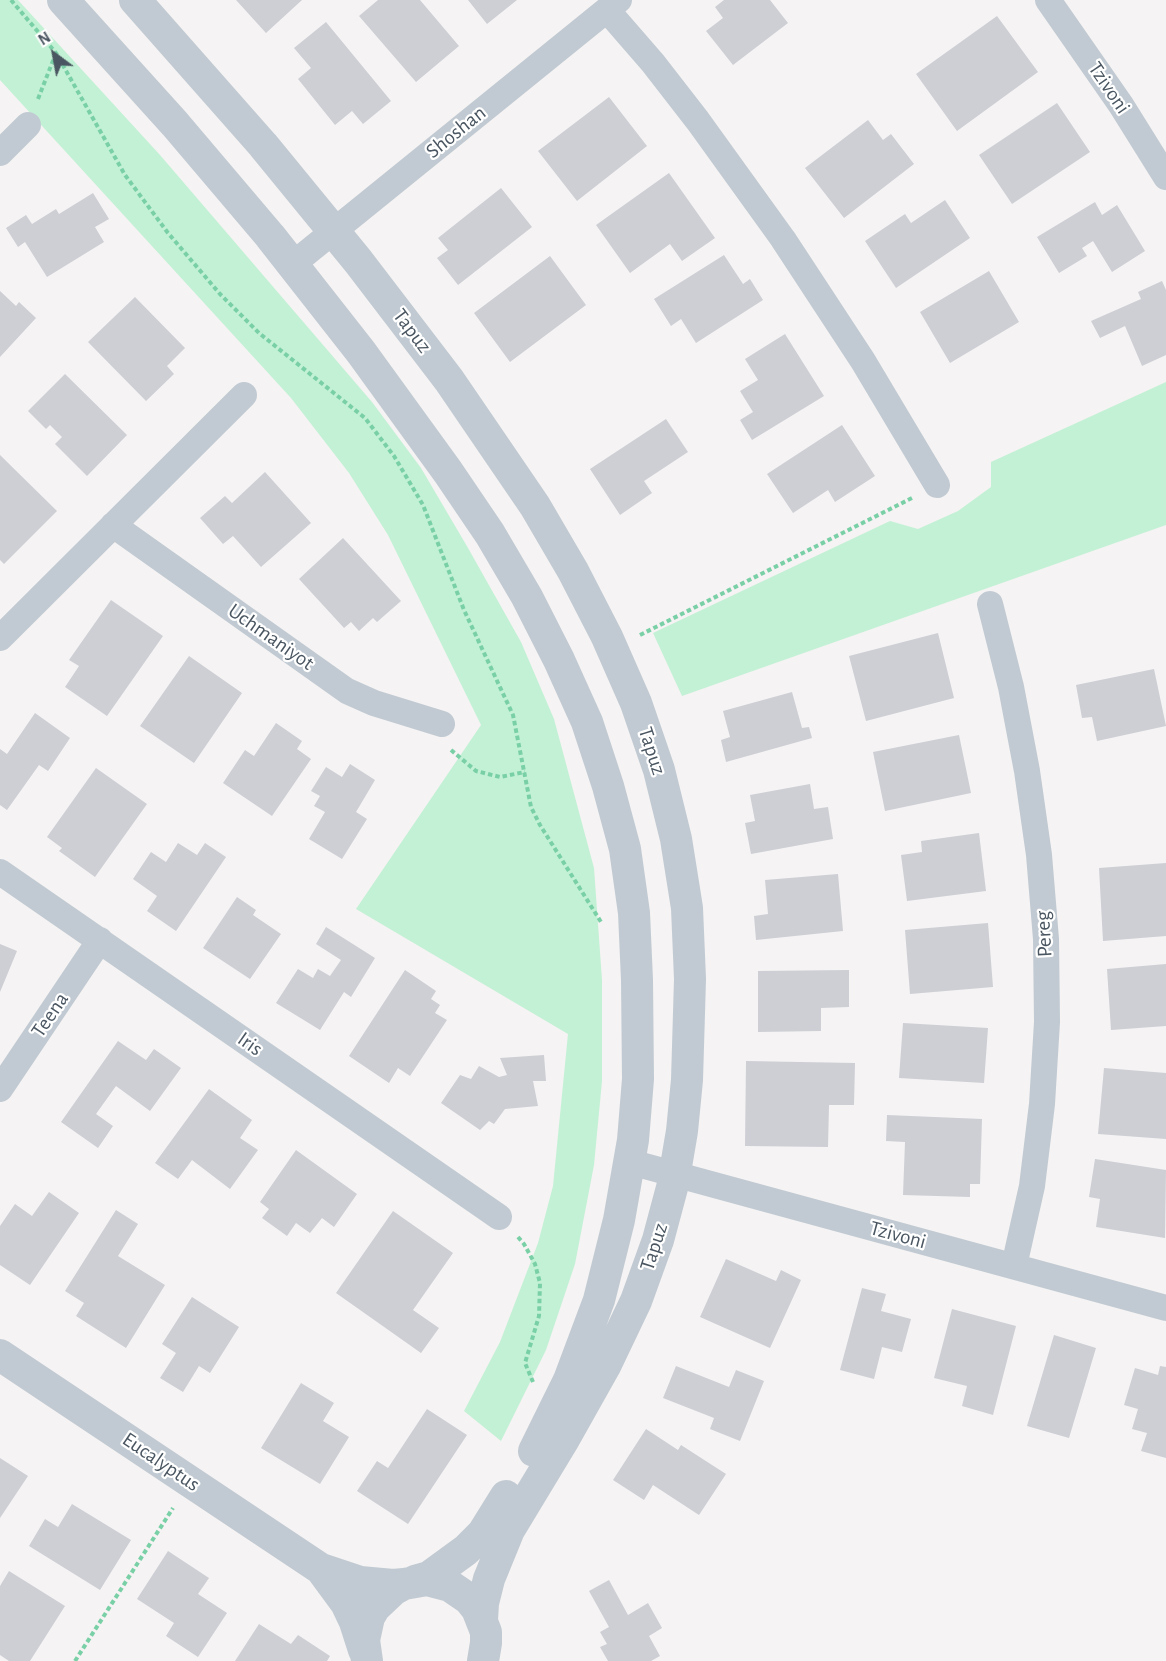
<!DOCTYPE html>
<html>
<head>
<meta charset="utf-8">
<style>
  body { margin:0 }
  #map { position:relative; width:1166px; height:1661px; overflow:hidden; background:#f5f3f3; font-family:"Alegreya Sans",sans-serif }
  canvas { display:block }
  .north { position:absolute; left:24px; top:24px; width:60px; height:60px; -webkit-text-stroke:4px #fff; paint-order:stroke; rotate:328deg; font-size:16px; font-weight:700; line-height:24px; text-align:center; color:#4a5661 }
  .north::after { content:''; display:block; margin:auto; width:21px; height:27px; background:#4a5661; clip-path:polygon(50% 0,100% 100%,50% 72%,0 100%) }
</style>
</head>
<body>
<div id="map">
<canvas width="1166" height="1661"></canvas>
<div class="north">N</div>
</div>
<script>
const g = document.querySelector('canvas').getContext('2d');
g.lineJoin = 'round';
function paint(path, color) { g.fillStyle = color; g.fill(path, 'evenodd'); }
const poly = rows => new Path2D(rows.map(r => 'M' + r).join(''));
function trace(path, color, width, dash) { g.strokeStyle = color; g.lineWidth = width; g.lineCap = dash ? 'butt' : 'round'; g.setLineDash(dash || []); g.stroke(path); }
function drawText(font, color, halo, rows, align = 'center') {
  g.font = font + ' "Alegreya Sans",sans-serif'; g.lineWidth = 4.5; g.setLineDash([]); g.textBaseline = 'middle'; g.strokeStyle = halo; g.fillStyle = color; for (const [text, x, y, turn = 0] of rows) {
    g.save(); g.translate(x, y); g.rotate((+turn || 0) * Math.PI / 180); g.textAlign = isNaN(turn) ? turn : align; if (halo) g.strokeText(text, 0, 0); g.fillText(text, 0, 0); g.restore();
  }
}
paint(poly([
  [0,0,18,0,160,155,372,402,421,468,468,548,521,642,554,719,594,868,602,980,602,1081,594,1165,575,1264,546,1350,501,1441,464,1411,500,1342,538,1243,553,1186,568,1034,356,909,481,725,388,535,349,473,291,398,0,80],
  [1166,382,1166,525,682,696,653,633,890,521,918,529,958,511,991,487,991,462]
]), '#c3f1d5');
paint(poly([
  [236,0,302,0,266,33],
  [378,0,420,0,459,46,416,82,359,16],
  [468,0,517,0,487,24],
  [724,0,770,0,788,23,733,65,706,31,723,18,715,7],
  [997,16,1038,72,957,131,916,74],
  [326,22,391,101,363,124,352,111,335,125,298,79,311,68,294,48],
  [609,97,647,146,577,201,538,151],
  [1057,103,1090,152,1012,204,979,155],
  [868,120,883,140,891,134,914,164,844,218,805,168],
  [669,173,715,238,682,261,670,244,630,273,596,225],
  [501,188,532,227,458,285,437,258,448,250,438,238],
  [93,193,109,219,95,227,104,242,47,277,25,242,18,247,6,228,26,215,32,224,56,209,59,214],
  [945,200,970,238,896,288,865,241,905,214,911,223],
  [1095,202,1102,215,1117,205,1145,251,1112,272,1093,241,1082,248,1087,256,1059,273,1037,237],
  [724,255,743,284,750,279,763,300,696,343,681,319,671,326,654,299],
  [550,256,586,305,510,362,474,313],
  [989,271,1019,322,950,363,920,312],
  [1162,281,1166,290,1166,355,1142,366,1125,326,1100,338,1091,321,1141,299,1138,292],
  [0,291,16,306,19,302,36,318,0,357],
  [135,297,185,348,167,366,174,374,146,401,88,342],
  [785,334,824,396,752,440,740,420,753,412,740,391,758,380,745,359],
  [65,374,127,435,87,476,55,444,62,437,50,425,46,429,28,411],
  [666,419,688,452,644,481,652,493,620,515,590,469],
  [842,425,875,476,835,502,828,490,793,513,767,474],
  [0,455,57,511,4,564,0,560],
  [265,472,311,523,261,567,233,536,223,544,200,518,225,496,232,503],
  [343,538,401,601,377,622,373,618,359,631,351,622,344,628,299,579],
  [111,600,163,636,107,716,65,687,79,666,69,660],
  [938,633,954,698,866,721,849,656],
  [189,656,242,693,194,763,140,726],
  [1154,669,1166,726,1097,741,1092,717,1082,718,1076,685],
  [792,692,802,728,809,727,812,738,726,762,721,740,730,737,723,711],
  [35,713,70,738,48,771,39,765,7,810,0,805,0,749,7,754],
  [276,723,302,741,297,749,311,759,272,816,223,783,245,750,254,756],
  [959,735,971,793,885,811,873,752],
  [350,764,375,780,356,812,367,819,342,859,309,839,325,812,314,806,320,796,311,791,326,767,342,777],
  [96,768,147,804,95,877,59,851,62,848,47,837],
  [810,784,814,809,828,807,833,839,751,854,745,823,755,821,750,795],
  [979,833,986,891,907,901,901,855,922,852,921,841],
  [178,843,197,855,205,843,226,857,176,931,147,911,157,896,133,879,151,852,166,862],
  [1166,863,1166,936,1103,941,1099,868],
  [838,874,843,931,756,940,754,916,768,914,765,880],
  [237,897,256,910,253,915,281,934,250,979,203,948],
  [988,923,993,987,910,994,905,930],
  [326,927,375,958,351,997,344,992,320,1030,276,1003,298,969,313,978,318,969,330,976,341,960,316,944],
  [0,944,17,951,0,992],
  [1166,964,1166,1026,1111,1030,1107,969],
  [405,970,436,991,431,999,440,1005,435,1013,447,1020,410,1076,398,1068,389,1083,349,1056],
  [849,970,849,1007,821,1008,821,1031,758,1032,758,971],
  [903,1023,988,1028,984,1083,899,1078],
  [118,1041,146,1060,154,1049,181,1068,150,1111,116,1086,96,1114,113,1126,98,1148,61,1122],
  [544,1055,546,1081,533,1081,538,1106,505,1109,494,1124,489,1121,480,1130,441,1103,460,1075,471,1079,479,1066,499,1077,507,1075,500,1058],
  [746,1061,855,1063,854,1105,829,1105,828,1147,745,1146],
  [1104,1068,1166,1073,1166,1139,1098,1134],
  [209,1089,252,1120,240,1138,258,1150,230,1189,192,1160,178,1179,155,1163],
  [887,1115,982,1119,980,1184,970,1184,970,1197,903,1195,905,1142,886,1141],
  [296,1150,357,1194,334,1227,322,1218,310,1233,296,1223,287,1236,262,1218,269,1209,260,1202],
  [1095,1159,1166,1170,1165,1238,1096,1227,1100,1199,1089,1197],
  [49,1192,79,1213,30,1285,0,1265,0,1226,15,1204,32,1216],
  [116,1210,138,1224,118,1256,165,1285,126,1348,76,1316,84,1303,65,1291],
  [393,1211,453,1253,413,1310,439,1328,421,1353,336,1293],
  [726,1259,776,1281,781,1270,801,1280,770,1348,700,1317],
  [862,1288,886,1294,881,1311,911,1319,902,1352,882,1347,874,1379,840,1370],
  [192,1297,239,1327,210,1373,199,1366,183,1392,160,1378,176,1353,162,1344],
  [952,1309,1016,1326,993,1415,962,1406,967,1386,934,1378],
  [1054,1335,1096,1348,1069,1438,1027,1426],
  [676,1366,729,1387,736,1370,764,1381,740,1441,710,1429,714,1418,663,1398],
  [1160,1366,1166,1367,1166,1458,1141,1451,1147,1433,1132,1429,1138,1409,1124,1405,1135,1368,1158,1375],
  [301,1383,334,1403,323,1421,349,1437,320,1484,261,1448],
  [427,1409,467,1435,408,1524,357,1491,377,1461,388,1468],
  [646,1429,678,1450,681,1445,726,1474,699,1515,653,1485,644,1500,613,1480],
  [0,1458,28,1476,0,1518],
  [72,1504,131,1540,100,1590,29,1546,45,1519,58,1527],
  [168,1551,209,1578,198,1594,227,1613,198,1657,166,1636,174,1623,137,1599],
  [9,1571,65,1606,30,1661,9,1661,0,1655,0,1586],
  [609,1580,628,1615,648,1603,662,1628,649,1636,660,1656,651,1661,608,1661,600,1647,607,1644,600,1632,609,1627,589,1591],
  [259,1624,291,1644,298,1635,330,1656,327,1661,235,1661]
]), '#cdcfd5');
trace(poly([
  [11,0,56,53,125,175,168,233,220,294,259,333,365,418,394,456,423,505,464,610,513,715,531,807,540,825,601,922],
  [38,99,56,53],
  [640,635,912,498],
  [451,750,476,771,500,777,525,772],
  [518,1237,524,1244,535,1264,540,1283,539,1316,525,1363,533,1382],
  [75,1661,173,1508]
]), '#7ad0a6', 4, [4.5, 3]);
trace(poly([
  [1048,0,1121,105,1166,177],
  [607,10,653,63,698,121,783,239,863,361,937,485],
  [0,153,28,125],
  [293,264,619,0],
  [113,525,347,691,374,703,442,724],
  [990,604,1011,687,1027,771,1039,855,1046,939,1047,1022,1042,1104,1032,1186,1014,1266],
  [0,638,244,395],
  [0,872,499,1217],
  [0,1089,100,940],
  [630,1162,1166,1308]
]), '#c1cad2', 26);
trace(poly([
  [63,0,175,124,270,236,361,352,448,472,490,534,527,597,559,660,587,722,608,786,625,849,634,913,637,980,638,1079,633,1140,619,1220,599,1300,569,1380,534,1451],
  [135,0,263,145,358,261,449,380,535,506,573,571,607,637,636,703,659,770,676,839,687,908,690,979,687,1080,682,1131,673,1184,658,1240,636,1301,605,1366,564,1439,509,1530,489,1579,483,1603,482,1620],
  [0,1355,321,1569,360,1582,393,1585,404,1584],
  [321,1569,346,1603,355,1622,364,1650],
  [415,1581,429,1577,466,1550,483,1533,506,1496],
  [367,1661,364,1640,369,1617,375,1607,393,1590,404,1584,427,1580,450,1586,469,1599,477,1609,486,1632,486,1643,483,1661]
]), '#c1cad2', 32);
drawText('21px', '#4a5661', '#fff', [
  ["Tzivoni",1109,88,56],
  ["Shoshan",456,132,-39],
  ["Tapuz",412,331,53],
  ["Uchmaniyot",271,637,35],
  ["Tapuz",652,751,72],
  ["Pereg",1044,934,-93],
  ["Teena",50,1015,-56],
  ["Iris",250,1044,35],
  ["Tzivoni",898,1235,15],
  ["Tapuz",654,1247,-72],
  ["Eucalyptus",161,1462,34]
]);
</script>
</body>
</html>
